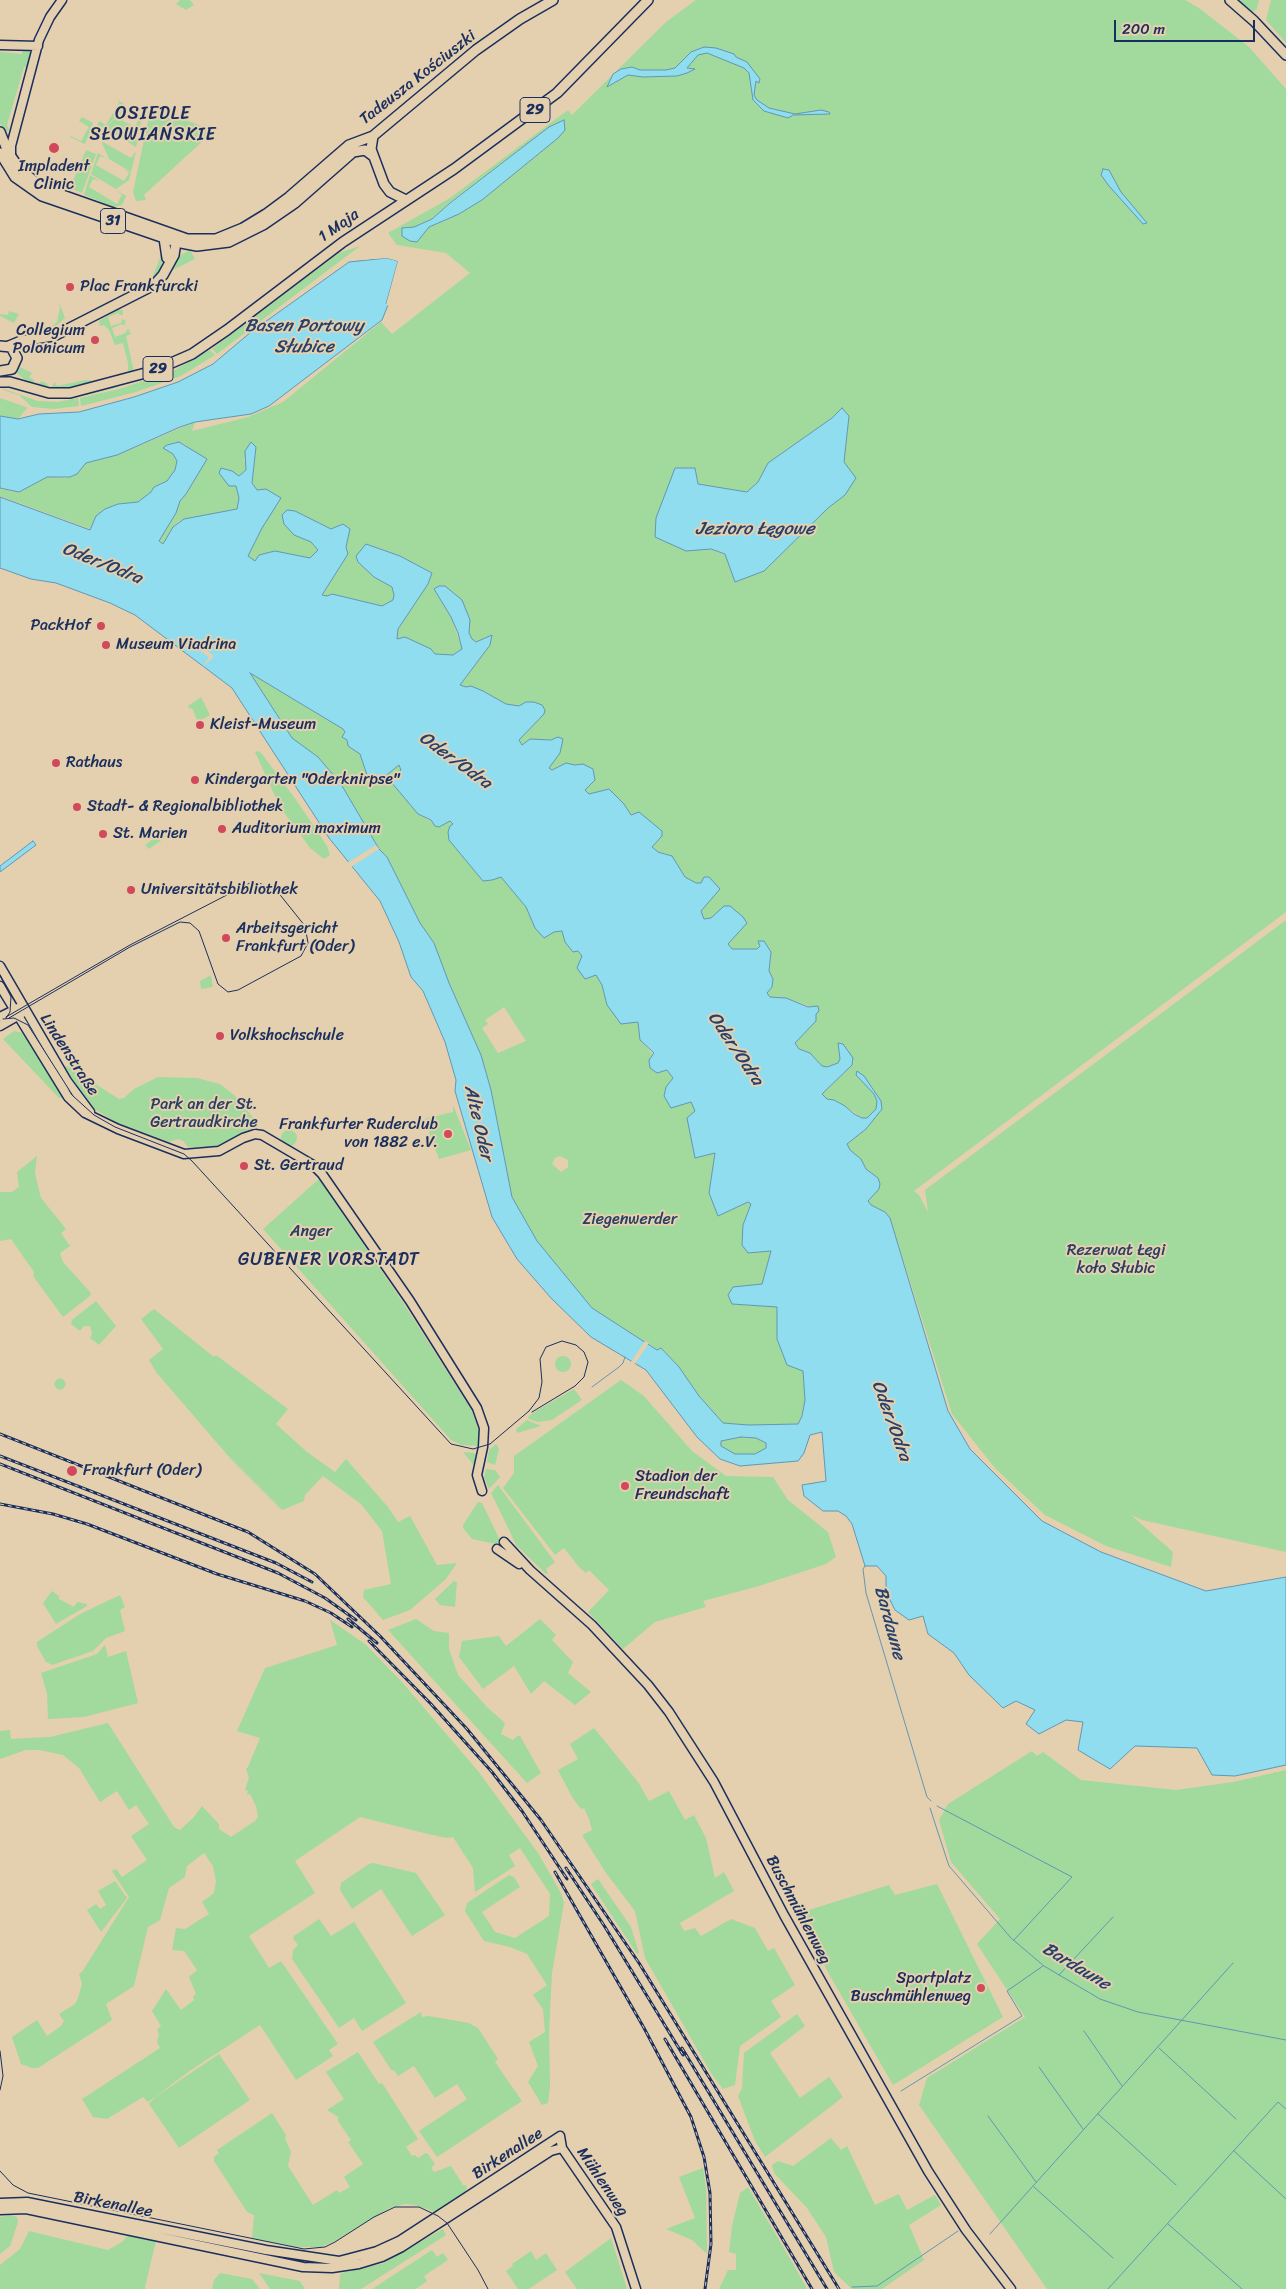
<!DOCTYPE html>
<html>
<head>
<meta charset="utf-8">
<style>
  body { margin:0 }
  #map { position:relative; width:1286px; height:2289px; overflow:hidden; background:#e4d0af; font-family:Sriracha,sans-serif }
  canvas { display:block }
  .scale { position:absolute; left:1114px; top:20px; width:141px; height:22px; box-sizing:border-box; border:2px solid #1b2f5e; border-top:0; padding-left:6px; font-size:15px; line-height:18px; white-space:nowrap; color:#1b2f5e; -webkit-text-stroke:4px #e4d0af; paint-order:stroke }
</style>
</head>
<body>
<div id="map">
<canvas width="1286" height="2289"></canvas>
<div class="scale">200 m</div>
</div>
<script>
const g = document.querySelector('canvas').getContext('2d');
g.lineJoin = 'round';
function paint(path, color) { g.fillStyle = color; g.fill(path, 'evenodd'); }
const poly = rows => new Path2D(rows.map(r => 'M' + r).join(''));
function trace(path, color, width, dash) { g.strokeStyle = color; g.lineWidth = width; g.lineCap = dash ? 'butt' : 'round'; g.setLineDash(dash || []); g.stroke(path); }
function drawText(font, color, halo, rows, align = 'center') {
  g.font = font + ' Sriracha,sans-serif'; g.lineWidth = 4; g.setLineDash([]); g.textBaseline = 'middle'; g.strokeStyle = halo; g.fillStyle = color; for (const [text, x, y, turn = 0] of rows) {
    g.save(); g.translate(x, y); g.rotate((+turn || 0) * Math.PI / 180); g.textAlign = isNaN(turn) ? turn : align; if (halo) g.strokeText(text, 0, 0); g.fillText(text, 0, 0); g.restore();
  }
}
paint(poly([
  [180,0,190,0,194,5,186,10,176,4],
  [696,0,1185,0,1199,8,1249,47,1286,89,1286,912,914,1191,919,1195,928,1212,925,1190,1286,920,1286,1552,1142,1520,1131,1515,1173,1552,1171,1567,1106,1546,1045,1515,995,1468,952,1414,890,1218,885,1212,871,1205,867,1200,879,1189,880,1184,878,1178,866,1169,861,1159,850,1150,847,1144,866,1129,882,1109,873,1088,856,1075,874,1094,877,1101,876,1109,867,1118,862,1118,845,1106,834,1100,827,1099,822,1094,852,1065,854,1061,838,1046,841,1059,838,1063,827,1067,822,1066,810,1053,799,1049,795,1043,816,1021,812,1007,786,998,770,998,766,993,772,986,773,979,769,972,771,952,760,944,757,949,753,950,732,949,728,944,746,923,704,919,701,911,719,889,704,880,701,883,696,883,685,877,678,869,677,863,665,853,658,852,652,847,662,836,631,815,609,790,589,794,585,790,583,764,575,765,566,763,551,770,548,768,560,753,561,745,558,737,551,740,530,739,522,745,519,740,544,714,526,702,519,706,506,704,483,691,460,685,490,645,492,635,476,642,472,639,469,633,470,620,434,589,451,617,462,649,453,655,435,654,431,649,397,639,398,629,428,584,432,573,400,556,366,544,374,577,392,587,394,595,393,600,382,606,332,594,327,596,322,595,348,554,346,547,349,534,343,524,331,529,295,511,294,535,311,542,318,550,310,558,275,551,259,555,255,561,248,556,262,528,257,490,252,483,256,447,244,459,247,469,239,476,236,485,239,498,237,509,179,521,173,527,163,544,159,541,176,513,180,501,186,494,186,445,179,442,167,445,163,448,173,454,177,461,175,470,167,481,155,487,151,492,138,502,118,504,105,509,96,518,90,529,0,496,0,489,19,492,47,477,66,478,74,476,86,463,117,455,195,422,192,431,248,417,283,402,381,322,392,334,470,273,446,253,397,245,388,233,450,198,568,110,572,115,666,22],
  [564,120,558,138,482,200,459,214,429,227,417,242,402,228,414,227,432,219,450,202,549,127],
  [842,408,848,426,844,462,845,495,828,508,764,571,711,549,686,551,695,468,698,484,747,492,758,482,768,463,832,418],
  [1235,0,1259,0,1257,9,1251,13],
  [1271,0,1286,0,1286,43,1266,20],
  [23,48,29,49,31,55,28,67,24,67,7,125,9,130,5,132,0,123,0,52,22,54],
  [118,100,124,104,127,114,113,119,105,129,97,125,99,121,106,125,119,103],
  [151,107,212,130,209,134,212,136,211,138,205,139,144,195,146,200,136,201,133,192],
  [143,113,138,135,133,135,132,137,138,139,136,147,106,129,113,120,126,115,123,121,136,129,136,132,139,130,125,122,135,126],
  [82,117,93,123,85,144,70,137,71,136,81,141,89,127,79,121],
  [106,131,108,132,103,142,131,158,136,151,131,172,109,159,102,143],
  [86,150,96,154,82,193,70,188],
  [98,153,107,159,100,156,96,165,124,181,129,173,123,168,131,173,129,180,116,189,91,174],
  [90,175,100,181,93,179,89,187,117,204,122,195,116,190,126,196,122,205,114,207,84,195],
  [360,246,217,354,212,349,339,253],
  [190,250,195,259,171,271,179,256],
  [163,254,161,268,150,284,161,255],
  [59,302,65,318,50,331,45,332,57,322,60,308],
  [119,309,123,311,123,315,120,315,118,313,108,317,111,326,121,323,122,319,126,321,124,326,122,324,112,328,115,337,125,333,128,329,130,332,131,334,126,336,134,372,128,373,128,363,123,343,115,345,109,330,104,325,100,326,99,321],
  [9,311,19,314,14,323,0,316,0,314,8,315],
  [210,350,215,355,181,376,136,392,81,406,80,398,119,389,171,372],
  [20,367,32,373,29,377,34,380,33,383,38,385,41,381,48,384,46,388,30,384,17,373],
  [85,380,97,381,73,388,50,389,55,382,57,386],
  [117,384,118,387,91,394,71,398,62,399,53,398,78,395],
  [4,389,38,401,57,402,78,398,79,406,53,409,32,407,19,395,3,390],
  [0,398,26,407,27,408,18,419,0,416],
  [250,673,343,729,348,746,360,754,368,778,378,782,399,765,401,770,392,778,392,783,418,814,439,826,450,820,453,824,450,826,448,832,449,840,483,881,492,880,501,877,526,907,535,928,554,932,562,931,565,942,573,952,578,951,596,975,602,985,607,1005,638,1022,640,1040,673,1078,666,1087,691,1102,695,1111,695,1158,715,1153,709,1193,718,1216,748,1202,751,1204,743,1225,748,1253,771,1251,762,1284,733,1287,732,1304,777,1307,777,1339,787,1365,803,1371,805,1400,802,1416,798,1424,748,1425,723,1423,699,1396,679,1367,662,1348,657,1350,592,1308,537,1241,512,1197,491,1090,481,1055,449,983,434,943,420,923,387,857,379,849,341,784,318,757,292,738],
  [504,1007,526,1041,498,1053,482,1028,488,1024,485,1020],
  [560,1156,568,1160,568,1167,561,1172,552,1164,555,1158],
  [201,697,210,715,198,722,192,708,190,709,188,706],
  [258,751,262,754,299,804,327,846,330,855,324,859,310,848,280,807,255,752],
  [164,831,167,836,149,849,145,845],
  [211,975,213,987,201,989,200,981],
  [14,1031,23,1033,65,1098,59,1098,3,1039],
  [67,1066,119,1099,124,1098,134,1089,158,1077,197,1078,220,1084,234,1095,256,1121,252,1128,221,1147,211,1149,188,1147,183,1141,178,1139,169,1142,116,1122,94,1109,77,1089,76,1085,65,1067],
  [453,1105,471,1150,439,1159,424,1119,453,1112],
  '281 1138a8 8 0 1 1 16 0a8 8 0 1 1-16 0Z',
  [37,1156,35,1173,41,1198,66,1229,61,1233,70,1246,60,1253,63,1262,91,1293,90,1296,63,1317,33,1276,34,1272,11,1239,0,1241,0,1192,12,1192,19,1187,17,1172],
  [319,1179,404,1304,472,1411,479,1431,479,1446,461,1445,451,1440,263,1229],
  [96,1301,116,1326,99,1345,90,1338,92,1334,90,1326,84,1326,80,1331,71,1324,72,1320],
  [154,1309,214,1357,216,1355,288,1409,276,1424,307,1452,335,1472,346,1459,388,1507,398,1522,410,1516,437,1565,457,1563,446,1579,410,1610,383,1620,363,1597,364,1590,391,1584,382,1531,361,1504,323,1476,305,1495,304,1501,282,1510,230,1458,156,1372,149,1360,163,1349,141,1319],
  '555 1364a8 8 0 1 1 16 0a8 8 0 1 1-16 0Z',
  '54.5 1384a5.5 5.5 0 1 1 11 0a5.5 5.5 0 1 1-11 0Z',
  [621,1380,644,1396,692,1451,726,1476,773,1477,788,1500,828,1532,836,1557,826,1564,759,1586,703,1601,706,1607,655,1622,623,1649,588,1612,609,1590,589,1570,586,1573,579,1567,564,1548,555,1555,503,1488,514,1473,514,1456],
  [574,1389,582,1400,552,1420,538,1422,529,1419,528,1417,534,1412],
  [527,1420,541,1426,517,1433,516,1429],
  [741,1437,756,1438,766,1443,766,1448,755,1454,735,1454,721,1446,721,1441],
  [496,1444,499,1449,495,1465,487,1462,489,1450],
  [463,1452,474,1453,479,1455,476,1468],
  [486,1469,495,1470,500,1477,489,1489,484,1477],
  [498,1485,555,1562,546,1569,548,1573,546,1574,516,1545,512,1536,491,1493],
  [478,1502,482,1503,497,1534,500,1541,496,1544,472,1539,463,1528,463,1525],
  [454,1581,457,1582,455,1607,440,1605,435,1599],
  [52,1591,59,1596,59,1599,74,1607,77,1602,87,1604,87,1606,56,1624,43,1603],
  [120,1595,125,1607,120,1610,125,1631,106,1638,93,1651,52,1665,46,1662,37,1646,37,1642,80,1614],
  [416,1619,434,1631,449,1633,449,1649,458,1675,487,1707,505,1723,501,1734,513,1740,517,1736,520,1736,541,1773,527,1783,388,1630],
  [540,1619,556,1635,552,1640,573,1662,568,1673,591,1692,575,1705,544,1681,531,1694,514,1666,483,1689,459,1657,462,1641,499,1636,506,1646],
  [330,1620,365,1644,401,1681,478,1771,538,1853,561,1893,564,1903,552,1973,549,2032,550,2087,548,2103,542,2105,528,2082,538,2066,529,2042,545,2032,543,2009,533,1995,547,1985,527,1954,510,1947,484,1941,465,1911,467,1903,509,1875,514,1877,520,1887,482,1912,495,1932,515,1938,549,1916,550,1894,520,1848,509,1855,515,1866,475,1892,473,1868,453,1837,447,1838,428,1834,360,1817,295,1861,315,1893,249,1936,269,1968,281,1961,338,2044,329,2050,333,2056,296,2080,260,2025,191,2070,148,2102,143,2097,107,2119,93,2117,82,2099,160,2048,157,2042,159,2034,157,2030,161,2026,152,2011,166,1989,181,2010,194,2000,193,1996,196,1994,189,1977,197,1970,184,1951,172,1950,176,1928,185,1929,209,1914,202,1902,214,1893,216,1881,213,1866,204,1853,187,1866,185,1877,169,1888,160,1920,148,1927,134,1986,106,2004,112,2020,38,2068,32,2068,21,2064,12,2037,37,2020,47,2036,61,2026,64,2021,59,2014,75,2004,78,1998,82,1984,79,1974,82,1972,129,1897,112,1871,116,1869,122,1877,147,1860,131,1836,149,1824,136,1805,129,1810,117,1791,100,1802,79,1768,63,1755,39,1750,26,1750,0,1759,0,1731,10,1730,11,1739,50,1737,108,1723,174,1827,180,1830,193,1818,202,1806,219,1824,219,1829,231,1837,255,1821,258,1817,256,1806,250,1794,247,1795,248,1791,245,1790,249,1777,246,1769,248,1767,260,1738,237,1731,265,1668,337,1645],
  [105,1645,108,1657,126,1651,138,1703,84,1717,48,1719,47,1693,41,1673,97,1654],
  [594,1728,638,1782,649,1801,669,1791,685,1820,694,1815,706,1838,715,1878,724,1872,734,1891,680,1923,684,1931,695,1928,701,1936,731,1919,755,1928,768,1951,774,1948,795,1985,771,2001,781,2017,740,2046,735,2085,723,2089,711,2073,645,1958,635,1911,606,1873,582,1835,592,1830,589,1819,584,1808,581,1809,572,1797,558,1770,578,1759,570,1744],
  [1032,1751,1037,1756,1043,1752,1081,1780,1176,1790,1233,1782,1286,1770,1286,2289,1047,2289,919,2105,927,2078,1025,2017,977,1944,1000,1919,951,1862,939,1820,948,1804],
  [373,1863,416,1873,445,1915,412,1936,381,1889,352,1909,340,1890,341,1883,369,1864],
  [598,1879,631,1927,639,1953,637,1954,591,1884],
  [115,1881,127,1898,101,1932,87,1910,96,1904,100,1909,106,1905,98,1891],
  [937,1884,1003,2017,893,2085,829,1974,798,1917,799,1913,889,1885,895,1895],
  [319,1919,331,1936,354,1922,406,2003,362,2031,354,2018,339,2028,292,1959,293,1950,298,1945,293,1938,294,1936],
  [421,2012,422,2017,429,2016,469,2023,478,2028,498,2059,495,2062,522,2101,437,2157,419,2131,467,2099,457,2084,435,2098,414,2066,398,2076,394,2070,392,2071,373,2042],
  [797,2014,805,2026,770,2053,800,2098,829,2077,843,2097,765,2157,755,2141,738,2096,742,2088,744,2053],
  [358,2052,379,2084,382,2083,418,2139,406,2147,412,2156,415,2155,418,2158,425,2153,428,2154,435,2164,431,2168,434,2172,451,2166,463,2185,465,2185,467,2187,465,2193,435,2212,415,2205,405,2204,390,2208,335,2241,321,2247,295,2247,252,2238,254,2215,247,2212,214,2161,214,2157,219,2153,217,2150,272,2113,286,2135,285,2138,291,2152,288,2166,313,2205,337,2190,339,2193,350,2187,344,2177,363,2164,348,2142,351,2140,338,2121,338,2117,327,2110,344,2099,326,2072],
  [219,2054,250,2100,179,2148,149,2104,155,2097],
  [831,2138,841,2150,847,2146,875,2205,899,2194,907,2210,935,2195,941,2205,909,2225,924,2260,882,2289,852,2289,834,2272,826,2237,807,2208,774,2173,772,2165,778,2161,793,2166],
  [703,2168,706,2188,707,2254,692,2240,666,2229,695,2218,679,2177],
  [748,2187,796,2269,807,2289,719,2289,728,2270,736,2270,736,2254,729,2252,732,2226,740,2193],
  [10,2215,17,2217,18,2222,10,2246,0,2254,0,2217],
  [443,2229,446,2235,361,2289,339,2289,340,2275,342,2273,384,2263],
  [29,2231,108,2250,122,2242,128,2235,156,2241,145,2287,146,2289,0,2289,0,2265,20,2249],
  [611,2238,627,2289,577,2289,565,2272],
  [432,2250,437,2257,443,2253,448,2260,424,2276,427,2281,416,2289,372,2289],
  [531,2251,536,2260,546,2253,557,2270,529,2289,518,2289,506,2271,513,2266,512,2264],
  [220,2273,252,2279,260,2289,212,2289,214,2280],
  [259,2273,300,2281,305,2289,270,2289]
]), '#a2d99d');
const water = poly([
  [704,47,716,48,734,54,736,57,747,62,760,79,759,83,756,81,754,95,757,100,769,108,795,114,821,110,829,112,830,114,793,115,788,118,764,111,753,100,749,73,744,68,707,53,698,55,687,68,695,69,687,73,677,76,643,77,628,75,607,87,613,74,621,69,632,67,640,70,666,70,675,68,691,52,704,47],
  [564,120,565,130,558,138,482,200,459,214,429,227,417,242,410,241,402,236,402,228,414,227,432,219,450,203,549,127,564,120],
  [1103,169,1109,170,1121,192,1147,223,1143,224,1109,186,1101,175,1103,169],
  [387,258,398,261,386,304,388,305,382,320,269,406,251,414,195,422,180,427,117,455,86,463,77,474,70,477,47,477,19,492,0,488,0,416,18,419,39,414,79,412,134,397,178,382,213,364,251,332,349,262,387,258],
  [842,408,849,416,844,462,856,478,845,495,828,508,764,571,735,582,725,554,711,549,686,551,655,537,656,518,675,468,695,468,698,484,747,492,758,482,768,463,832,418,842,408],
  [179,442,207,459,186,494,180,501,176,513,159,541,163,544,173,527,184,519,237,509,239,498,236,486,229,486,219,473,221,468,232,471,239,476,246,470,245,451,251,442,256,447,252,483,257,490,266,489,281,498,262,528,248,556,255,561,259,555,275,551,310,558,318,550,311,542,294,535,284,524,282,515,287,510,295,511,331,529,343,524,350,529,346,547,348,554,322,595,327,596,332,594,382,606,393,600,394,595,392,587,374,577,358,562,356,556,366,544,400,556,432,573,428,584,398,629,397,639,405,637,431,649,435,654,453,655,462,649,458,633,451,617,434,589,439,586,445,586,462,600,470,620,469,633,472,639,476,642,492,635,490,645,460,685,466,687,471,686,483,691,506,704,519,706,526,702,534,702,542,705,545,710,544,714,519,740,522,745,530,739,551,740,558,737,563,739,560,753,549,768,552,770,566,763,575,765,583,764,593,769,595,780,585,790,589,794,609,789,624,804,631,815,639,812,662,831,662,836,652,847,658,852,672,856,685,877,696,883,701,883,704,877,709,877,720,889,701,911,704,919,711,918,724,906,730,906,743,917,747,923,728,944,732,949,757,949,760,946,758,941,764,941,771,952,769,971,773,979,772,987,767,993,770,997,786,998,808,1007,818,1006,819,1011,816,1014,816,1021,795,1043,799,1049,810,1053,822,1066,827,1067,838,1063,840,1059,838,1043,843,1044,853,1058,852,1065,822,1094,827,1099,834,1100,845,1106,854,1114,862,1118,867,1118,876,1109,877,1101,874,1094,856,1075,857,1071,864,1076,881,1101,882,1109,866,1129,847,1144,850,1150,861,1159,866,1169,878,1178,880,1184,879,1189,868,1201,871,1205,885,1212,890,1218,948,1411,970,1449,1042,1521,1101,1552,1206,1591,1286,1577,1286,1765,1235,1776,1212,1775,1197,1748,1135,1746,1110,1769,1078,1750,1083,1722,1066,1720,1039,1734,1026,1724,1035,1710,1016,1701,1003,1708,969,1675,954,1653,928,1634,923,1616,909,1620,895,1610,886,1592,886,1576,877,1566,865,1566,852,1524,846,1516,838,1511,823,1511,804,1496,802,1485,826,1481,822,1432,810,1435,804,1453,798,1461,740,1466,720,1459,697,1437,646,1370,591,1337,551,1298,517,1259,492,1217,455,1091,456,1080,445,1042,423,991,411,977,399,942,380,901,329,838,232,688,135,615,110,603,56,583,31,579,0,568,0,497,90,530,96,516,105,509,118,504,138,502,151,492,154,487,167,481,175,470,177,461,173,454,163,448,167,445,179,442],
  [250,673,343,729,345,732,342,737,347,740,348,746,360,754,368,778,378,782,399,765,401,770,392,778,392,783,418,814,431,820,435,826,439,827,450,821,453,824,450,826,448,832,449,840,483,881,492,880,501,877,526,907,535,928,544,938,554,932,562,931,565,942,573,952,578,951,582,956,577,968,585,979,596,975,602,985,607,1005,621,1024,638,1022,640,1040,654,1053,649,1060,650,1068,657,1073,667,1070,673,1078,666,1087,664,1096,671,1108,691,1102,695,1111,687,1118,695,1158,715,1153,709,1193,718,1216,748,1202,751,1204,743,1225,742,1245,748,1253,771,1251,762,1284,733,1287,728,1295,732,1304,777,1307,777,1339,787,1365,803,1371,805,1400,802,1416,798,1424,748,1425,723,1423,699,1396,679,1367,661,1348,657,1350,592,1308,537,1241,512,1197,491,1090,481,1055,449,983,434,943,420,923,387,857,379,849,341,784,318,757,292,738,250,673],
  [741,1437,756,1438,766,1443,766,1448,755,1454,735,1454,721,1446,721,1441,741,1437],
  [33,841,36,845,0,872,0,866,33,841]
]);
paint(water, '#90ddef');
trace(water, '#6197b5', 1);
paint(poly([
  [387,255,401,261,389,306,386,305,398,261,387,258,358,260,358,257],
  [191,640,214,656,203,667,209,657,189,643],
  [376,845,379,849,351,867,347,863],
  [645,1341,649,1343,635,1364,631,1362]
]), '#e4d0af');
trace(poly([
  [592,1387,619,1367,623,1363,625,1357],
  [865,1566,863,1569,866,1593,927,1797,931,1801],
  [937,1806,1072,1877,1014,1940],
  [930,1808,949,1866,1011,1938,1044,1966,1100,1999,1138,2012,1286,2040],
  [1059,1975,1113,1917],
  [1084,2031,1122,2086],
  [1159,2048,1236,2119],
  [1039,2067,1083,2129],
  [901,2091,1022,2016,1007,1991,1043,1966],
  [1098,2114,1176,2185],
  [988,2116,1036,2182],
  [1234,2151,1286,2199],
  [1034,2187,1113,2258],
  [1168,2224,1242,2289],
  [990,2234,1233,1963],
  [852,2287,877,2286,958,2231],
  [1108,2289,1278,2102,1286,2109]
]), '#6197b5', 1);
const secondary = poly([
  [0,45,38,46],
  [11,157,11,146,39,40,50,17,62,0],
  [0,966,67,1081,90,1112],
  [0,986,68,1097,85,1113,118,1129,184,1154,219,1151,243,1138,255,1134,262,1135,313,1165,322,1174,410,1301,477,1408,484,1428,483,1447,477,1475,482,1491],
  [0,1017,18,1008],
  [0,1026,21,1014],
  [504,1542,530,1570,592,1625,648,1685,669,1712,714,1782,784,1915,928,2171,966,2230,1011,2289],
  [497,1549,519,1564],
  [0,2203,27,2202,266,2250,339,2261,377,2251,399,2241,560,2136,562,2148,616,2227,636,2289],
  [0,2210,26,2209,303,2267,332,2268,359,2264,382,2257,402,2247,551,2151,562,2148]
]);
const primary = poly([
  [1230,0,1254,21,1286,55],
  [0,132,8,152,19,168,35,182,48,190,187,239,216,239,243,228,266,214,289,197,349,145,373,136,476,50,520,19,553,0],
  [373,136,371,149,384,184,390,192,406,200],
  [0,153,15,177,42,196,176,242,197,246,229,242,263,225,295,203,353,152,365,150,373,156],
  [164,238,167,258],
  [56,335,154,285,163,275,174,255,176,242],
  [0,346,11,347,17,358,12,369,0,371],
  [9,346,21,341,53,336],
  [0,382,10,382,49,393,70,393,153,371,192,354,227,330,343,242,454,169,557,93,648,0]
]);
trace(secondary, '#1b2f5e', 11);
trace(primary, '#1b2f5e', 12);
trace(secondary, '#e4d0af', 8);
trace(primary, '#e4d0af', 9);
trace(poly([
  [0,975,11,997,10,1012,6,1018],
  [6,1017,130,945,250,883,259,883,277,891,305,926,308,943,301,956,238,990,228,992,218,984,199,931,190,923,180,922,130,947,9,1018],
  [3,1019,14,1018,28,1025,73,1096,94,1115,115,1127,184,1154,192,1161,451,1444,473,1449,490,1444,529,1411,539,1398,542,1382,540,1359,546,1347,562,1341,576,1345,584,1352,588,1362,584,1377,575,1386,532,1412],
  [0,2051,3,2076,0,2090],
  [0,2171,13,2185,28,2193,304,2249,325,2247,335,2242,374,2217,395,2207,419,2207,438,2216,447,2223,478,2270,488,2289]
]), '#1b2f5e', 1);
const rail = poly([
  [0,1434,248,1532,315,1574,380,1636,467,1729,541,1820,639,1963,839,2289],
  [0,1456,276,1563,312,1582],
  [0,1464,278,1573,325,1598,356,1620],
  [0,1504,53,1514,87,1524,217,1574,305,1601,331,1613,352,1627],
  [348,1619,377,1643],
  [369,1641,431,1704,492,1772,522,1811,567,1879],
  [566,1868,605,1927,683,2055],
  [555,1872,644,2028,691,2117,704,2157,710,2193,711,2244,705,2289],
  [665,2039,812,2289],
  [682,2048,827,2289]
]);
trace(rail, '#1b2f5e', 3);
trace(rail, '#e4d0af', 1, [4]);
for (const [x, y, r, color] of [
  [54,148,6,"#d1495b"],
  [70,287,5,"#d1495b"],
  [95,340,5,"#d1495b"],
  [101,626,5,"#d1495b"],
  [106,645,5,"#d1495b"],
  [200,725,5,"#d1495b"],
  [56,763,5,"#d1495b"],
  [195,780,5,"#d1495b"],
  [77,807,5,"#d1495b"],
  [222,829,5,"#d1495b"],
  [103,834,5,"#d1495b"],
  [131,890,5,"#d1495b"],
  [226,938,5,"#d1495b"],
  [220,1036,5,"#d1495b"],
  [448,1134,5,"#d1495b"],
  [244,1166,5,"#d1495b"],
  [72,1471,6,"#d1495b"],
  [625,1486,5,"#d1495b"],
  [981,1988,5,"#d1495b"]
]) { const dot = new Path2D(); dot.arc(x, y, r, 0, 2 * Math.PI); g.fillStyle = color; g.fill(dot); trace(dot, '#e4d0af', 2); }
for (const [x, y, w] of [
  [535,110,30],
  [113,221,25],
  [158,369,30]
]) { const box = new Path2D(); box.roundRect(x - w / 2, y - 12.5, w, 25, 4); g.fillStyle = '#e4d0af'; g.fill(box); trace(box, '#1b2f5e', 1); }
drawText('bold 15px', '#1b2f5e', null, [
  ["29",535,110],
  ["31",113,221],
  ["29",158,369]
]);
drawText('16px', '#1b2f5e', '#e4d0af', [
  ["Tadeusza Kościuszki",418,78,-38],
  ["1 Maja",339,226,-35],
  ["Lindenstraße",69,1055,57],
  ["Buschmühlenweg",798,1910,62],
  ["Birkenallee",508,2154,-33],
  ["Mühlenweg",602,2182,56],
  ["Birkenallee",113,2205,11]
]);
drawText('16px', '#1b2f5e', '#e4d0af', [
  ["Impladent",54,167,"center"],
  ["Clinic",54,185,"center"],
  ["Plac Frankfurcki",80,287],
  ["Collegium",85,331,"right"],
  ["Polonicum",85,349,"right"],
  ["PackHof",91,626,"right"],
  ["Museum Viadrina",116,645],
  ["Kleist-Museum",210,725],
  ["Rathaus",66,763],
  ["Kindergarten \"Oderknirpse\"",205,780],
  ["Stadt- & Regionalbibliothek",87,807],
  ["Auditorium maximum",232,829],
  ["St. Marien",113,834],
  ["Universitätsbibliothek",141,890],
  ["Arbeitsgericht",236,929],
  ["Frankfurt (Oder)",236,947],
  ["Volkshochschule",230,1036],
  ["Frankfurter Ruderclub",438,1125,"right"],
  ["von 1882 e.V.",438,1143,"right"],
  ["St. Gertraud",254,1166],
  ["Frankfurt (Oder)",83,1471],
  ["Stadion der",635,1477],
  ["Freundschaft",635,1495],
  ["Sportplatz",971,1979,"right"],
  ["Buschmühlenweg",971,1997,"right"]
], 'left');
drawText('16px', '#284064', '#e4d0af', [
  ["Park an der St.",204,1105],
  ["Gertraudkirche",204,1123],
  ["Ziegenwerder",630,1220],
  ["Anger",311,1232],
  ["Rezerwat Łęgi",1116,1251],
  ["koło Słubic",1116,1269]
]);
g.letterSpacing = '1px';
drawText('18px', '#1b2f5e', '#e4d0af', [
  ["OSIEDLE",153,114],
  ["SŁOWIAŃSKIE",153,135],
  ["GUBENER VORSTADT",329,1260]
]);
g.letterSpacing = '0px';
drawText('italic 18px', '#27406c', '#e4d0af', [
  ["Basen Portowy",304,326],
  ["Słubice",304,347],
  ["Jezioro Łęgowe",755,529],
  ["Oder/Odra",102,564,22],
  ["Oder/Odra",455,761,36],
  ["Oder/Odra",735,1049,56],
  ["Alte Oder",478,1123,77],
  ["Oder/Odra",891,1421,70],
  ["Bardaune",889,1623,75],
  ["Bardaune",1076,1967,31]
]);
</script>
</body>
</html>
